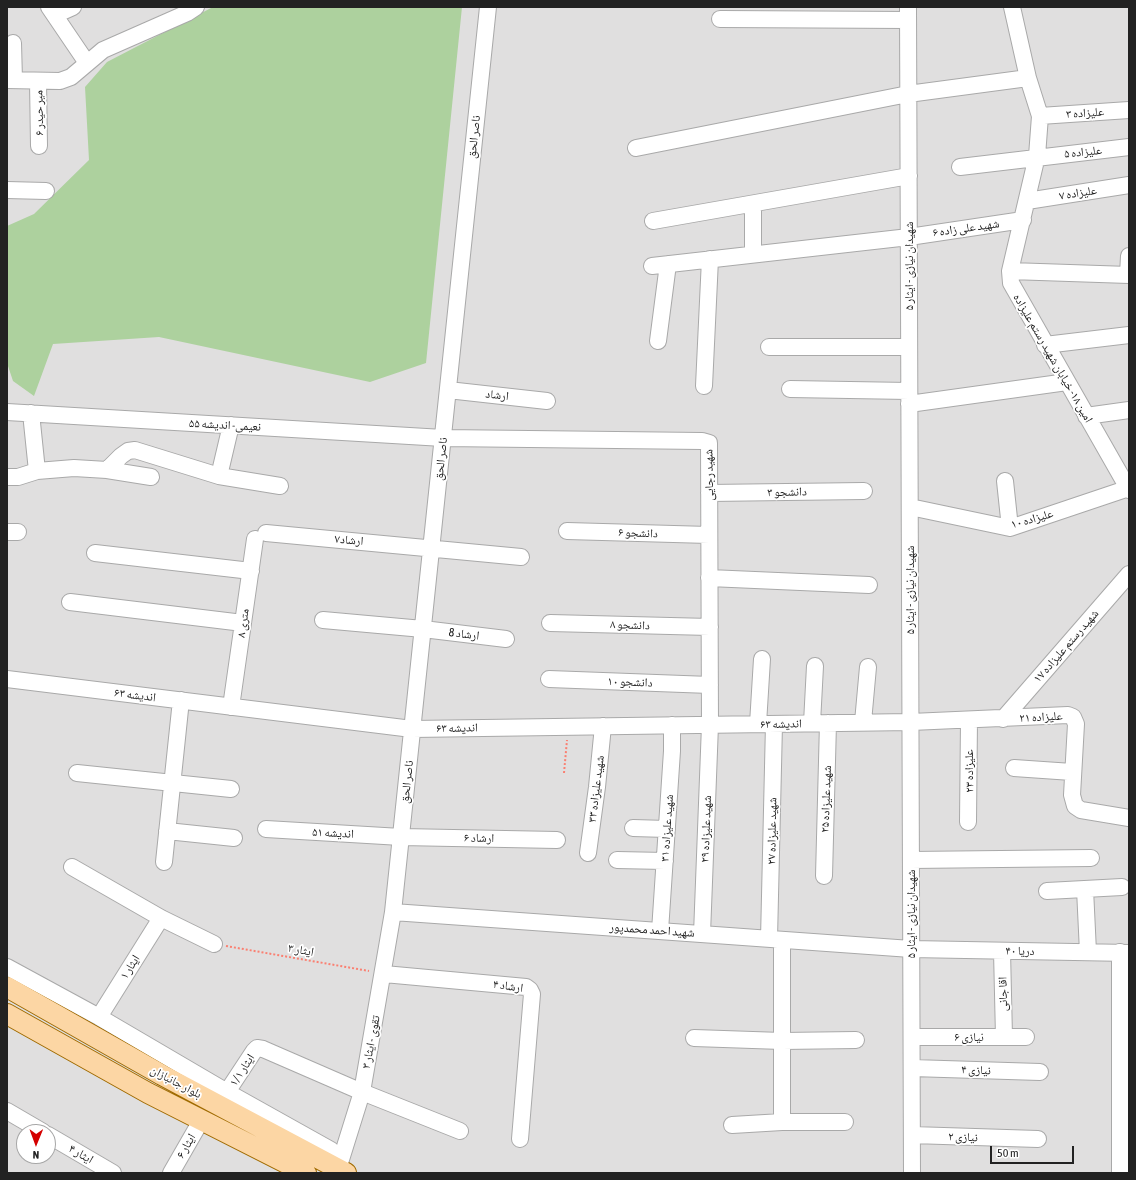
<!DOCTYPE html>
<html>
<head>
<meta charset="utf-8">
<style>
  body { margin:0 }
  #map { position:relative; width:1136px; height:1180px; overflow:hidden; background:#f2efe9; font-family:"Asap Condensed",sans-serif }
  canvas { display:block }
  .frame { position:absolute; inset:0; border:8px solid #222; pointer-events:none }
  .north { position:absolute; left:16px; top:1124px; width:40px; height:40px; box-sizing:border-box; background:#fff; border:1px solid #a7a7a7; border-radius:50%; rotate:181deg; font-size:11px; font-weight:700; line-height:16px; text-align:center; color:#222 }
  .north::after { content:''; display:block; margin:auto; width:14px; height:18px; background:#d40000; clip-path:polygon(50% 0,100% 100%,50% 72%,0 100%) }
  .scale { position:absolute; left:990px; top:1146px; width:84px; height:18px; box-sizing:border-box; border:2px solid #222; border-top:0; padding-left:5px; font-size:12px; line-height:14px; white-space:nowrap; color:#222; -webkit-text-stroke:3px #fff; paint-order:stroke }
</style>
</head>
<body>
<div id="map">
<canvas width="1136" height="1180"></canvas>
<div class="frame"></div>
<div class="north">N</div>
<div class="scale">50 m</div>
</div>
<script>
const g = document.querySelector('canvas').getContext('2d');
g.lineJoin = 'round';
function paint(path, color) { g.fillStyle = color; g.fill(path, 'evenodd'); }
const poly = rows => new Path2D(rows.map(r => 'M' + r).join(''));
function trace(path, color, width, dash) { g.strokeStyle = color; g.lineWidth = width; g.lineCap = dash ? 'butt' : 'round'; g.setLineDash(dash || []); g.stroke(path); }
function drawText(font, color, halo, rows, align = 'center') {
  g.font = font + ' "Asap Condensed","Noto Naskh Arabic",sans-serif'; g.lineWidth = 3.5; g.setLineDash([]); g.textBaseline = 'middle'; g.strokeStyle = halo; g.fillStyle = color; for (const [text, x, y, turn = 0] of rows) {
    g.save(); g.translate(x, y); g.rotate((+turn || 0) * Math.PI / 180); g.textAlign = isNaN(turn) ? turn : align; if (halo) g.strokeText(text, 0, 0); g.fillText(text, 0, 0); g.restore();
  }
}
paint(poly([
  [7,7,1129,7,1129,1173,7,1173],
  [24,1132,48,1132,48,1156,24,1156]
]), '#e0dfdf');
paint(poly([
  [213,7,462,7,426,363,370,382,159,337,53,344,34,396,13,381,7,363,7,226,34,214,89,160,85,87,107,62]
]), '#add19e');
const minor = poly([
  [49,7,87,63],
  [908,7,912,1173],
  [1012,7,1028,78,1040,116,1037,156,1010,271,1011,283,1129,490],
  [55,15,73,7],
  [720,19,908,20],
  [13,43,14,80],
  [7,80,60,81,71,77,103,50,187,13,196,7],
  [38,81,39,146],
  [1040,116,1129,110],
  [636,148,908,94,1028,78],
  [960,167,1129,147],
  [7,190,46,191],
  [1027,201,1129,185],
  [753,204,753,254],
  [653,221,909,176],
  [652,266,909,237,1023,220],
  [1010,271,1129,275],
  [1128,275,1129,256],
  [658,341,668,264],
  [1045,345,1129,335],
  [769,347,909,347],
  [704,386,710,259],
  [790,389,909,391],
  [448,390,547,401],
  [909,404,1067,382],
  [7,412,443,438,702,441,709,443,710,725,702,934],
  [1086,416,1129,410],
  [107,470,121,456,128,451,135,450,219,476,280,486],
  [37,471,74,468,107,470,151,477],
  [219,476,231,425],
  [7,477,18,477,37,471,31,413],
  [1005,481,1010,528],
  [709,493,864,491],
  [910,507,1010,528,1129,488],
  [567,531,709,535],
  [7,532,18,532],
  [266,533,521,557],
  [95,553,251,571],
  [709,578,869,585],
  [70,602,243,623],
  [323,620,423,629,506,639],
  [550,623,710,627],
  [7,679,412,729,911,722,1068,715,1073,717,1076,724,1072,795,1075,806,1081,810,1129,818],
  [549,679,710,685],
  [231,707,255,539],
  [1003,719,1129,574],
  [863,722,868,667],
  [812,723,815,666],
  [758,724,762,659],
  [1014,768,1072,772],
  [77,773,231,789],
  [968,822,969,720],
  [633,828,667,829],
  [266,829,401,837,557,840],
  [167,831,234,838],
  [588,853,597,787,603,726],
  [617,860,665,861],
  [911,860,1091,858],
  [164,862,181,700],
  [72,867,161,918,214,944],
  [824,876,828,723],
  [1085,889,1088,952],
  [1047,891,1122,887],
  [393,912,911,949,1129,953],
  [660,931,672,751,672,725],
  [769,939,774,724],
  [1002,951,1004,1037],
  [1120,952,1120,1173],
  [7,967,99,1017,227,1092,331,1150,334,1155,338,1169],
  [384,974,526,987,530,990,532,994,520,1139],
  [99,1017,161,918],
  [912,1037,1026,1037],
  [694,1038,782,1041,856,1040],
  [912,1068,1040,1072],
  [227,1092,254,1051,257,1048,263,1049,362,1092,460,1131],
  [7,1111,43,1132],
  [782,1122,845,1122],
  [732,1125,782,1122,782,940],
  [48,1135,113,1173],
  [912,1135,1038,1139],
  [338,1169,362,1092,393,912,488,7],
  [171,1173,202,1119]
]);
const major = poly([
  [7,987,162,1075,346,1173],
  [7,1014,148,1093,306,1173]
]);
trace(minor, '#a9a9a9', 18);
trace(major, '#a06b00', 22);
trace(poly([
  [564,773,567,740],
  [226,946,369,971]
]), '#fa8072', 2, [2, 2]);
trace(minor, '#fff', 16);
trace(major, '#fcd6a4', 20);
drawText('12px', '#222', '#fff', [
  ["میر حیدر ۶",39,113,-91],
  ["علیزاده ۳",1085,113,-4],
  ["ناصر الحق",474,137,-84],
  ["علیزاده ۵",1083,152,-6],
  ["علیزاده ۷",1078,193,-9],
  ["شهید علی زاده ۶",966,228,-8],
  ["شهیدان نیازی - ایثار ۵",909,266,-90],
  ["امین ۱۸- خيابان شهيد رستم عليزاده",1053,358,60],
  ["ارشاد",497,395,6],
  ["نعیمی- اندیشه ۵۵",225,425,3],
  ["ناصر الحق",441,459,-84],
  ["شهید رجایی",709,475,-91],
  ["دانشجو ۳",787,492,-1],
  ["علیزاده ۱۰",1032,519,-16],
  ["دانشجو ۶",638,533,2],
  ["ارشاد۷",349,540,5],
  ["شهیدان نیازی - ایثار ۵",910,590,-90],
  ["۸ متری",243,623,-82],
  ["دانشجو ۸",630,625,2],
  ["ارشاد 8",464,634,7],
  ["۱۷ شهید رستم علیزاده",1066,646,-49],
  ["دانشجو ۱۰",630,682,2],
  ["اندیشه ۶۳",135,695,7],
  ["علیزاده ۲۱",1041,717,-3],
  ["اندیشه ۶۳",781,724,-1],
  ["اندیشه ۶۳",457,728,-1],
  ["علیزاده ۲۳",969,771,-90],
  ["ناصر الحق",407,782,-84],
  ["شهید علیزاده ۳۳",596,789,-83],
  ["شهید علیزاده ۲۵",826,799,-88],
  ["شهید علیزاده ۳۱",667,828,-86],
  ["شهید علیزاده ۲۹",706,829,-88],
  ["شهید علیزاده ۲۷",772,831,-89],
  ["اندیشه ۵۱",333,833,3],
  ["ارشاد ۶",479,838,1],
  ["شهیدان نیازی - ایثار ۵",911,914,-90],
  ["شهید احمد محمدپور",652,930,4],
  ["ایثار ۳",301,950,10],
  ["دریا ۴۰",1020,951,1],
  ["ایثار ۱",130,967,-58],
  ["ارشاد ۴",508,986,8],
  ["اقا جانی",1003,994,-91],
  ["نیازی ۶",969,1037],
  ["تقوی - ایثار ۳",371,1042,-79],
  ["ایثار ۱/۱",242,1070,-57],
  ["نیازی ۴",976,1070,2],
  ["بلوار جانبازان",176,1082,28],
  ["نیازی ۲",963,1137,2],
  ["ایثار ۶",186,1146,-60],
  ["ایثار ۴",81,1154,30]
]);
</script>
</body>
</html>
